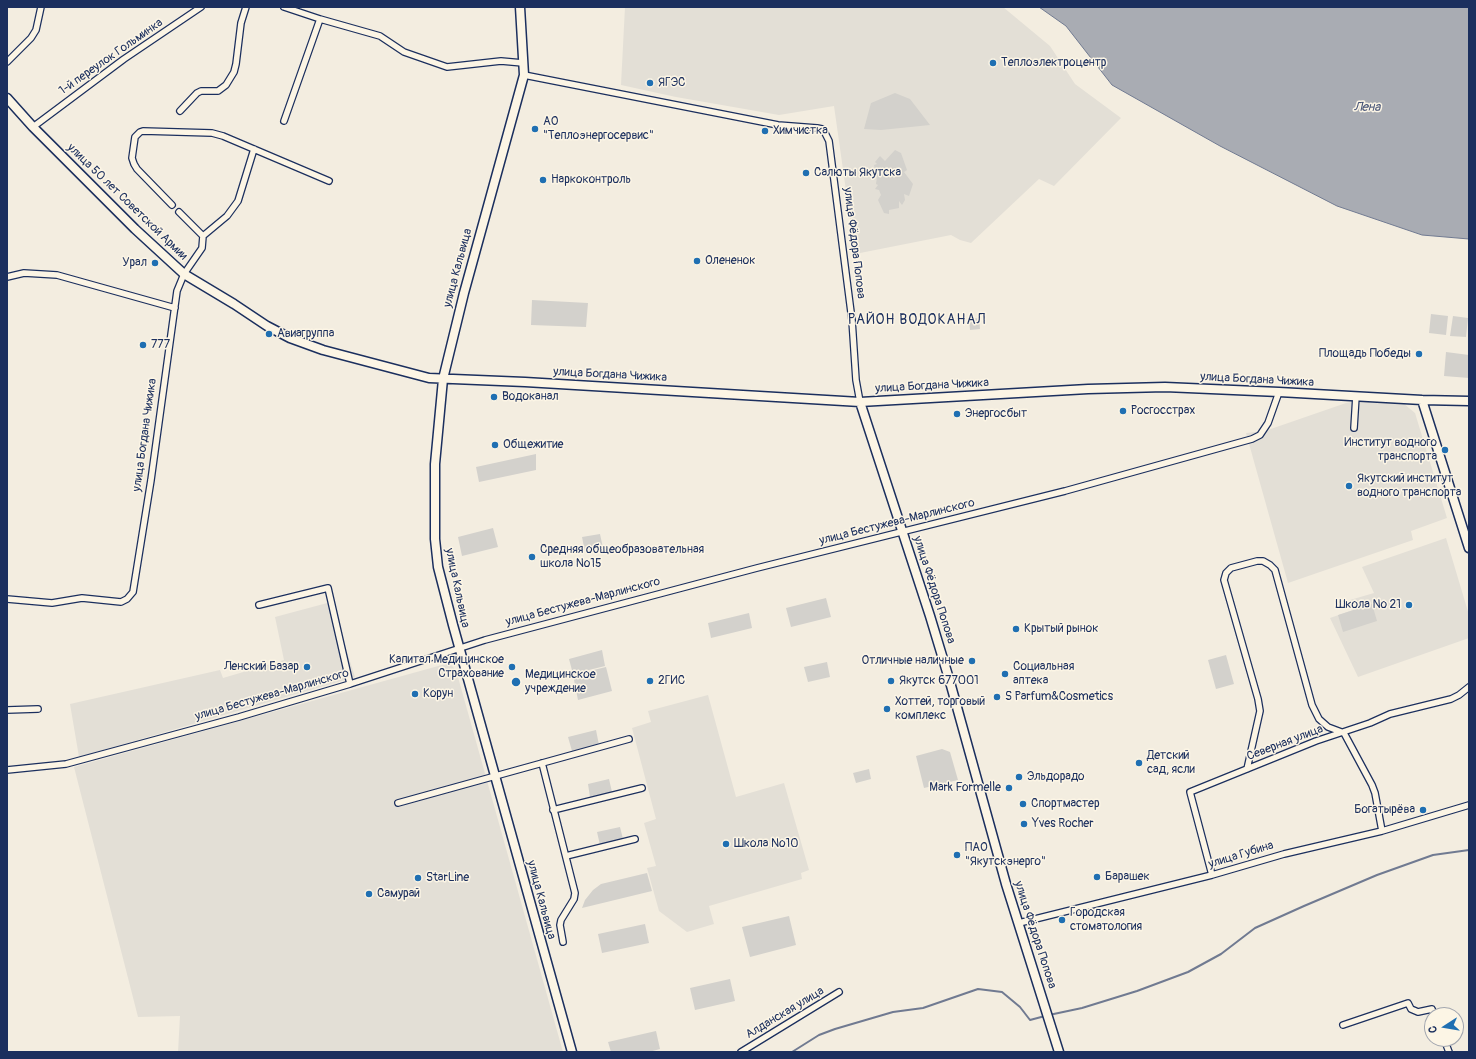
<!DOCTYPE html>
<html>
<head>
<meta charset="utf-8">
<style>
  body { margin:0 }
  #map { position:relative; width:1476px; height:1059px; overflow:hidden; background:#f3ede0; font-family:Pangolin,sans-serif }
  canvas { display:block }
  .frame { position:absolute; inset:0; border:8px solid #1b2f5e; pointer-events:none }
  .north { position:absolute; left:1424px; top:1007px; width:40px; height:40px; box-sizing:border-box; background:#fcf5e5; border:1px solid #a2a6af; border-radius:50%; rotate:258deg; font-size:11px; font-weight:700; line-height:16px; text-align:center; color:#1b2f5e }
  .north::after { content:''; display:block; margin:auto; width:14px; height:18px; background:#1f6fb2; clip-path:polygon(50% 0,100% 100%,50% 72%,0 100%) }
</style>
</head>
<body>
<div id="map">
<canvas width="1476" height="1059"></canvas>
<div class="frame"></div>
<div class="north">С</div>
</div>
<script>
const g = document.querySelector('canvas').getContext('2d');
g.lineJoin = 'round';
function paint(path, color) { g.fillStyle = color; g.fill(path, 'evenodd'); }
const poly = rows => new Path2D(rows.map(r => 'M' + r).join(''));
function trace(path, color, width, dash) { g.strokeStyle = color; g.lineWidth = width; g.lineCap = dash ? 'butt' : 'round'; g.setLineDash(dash || []); g.stroke(path); }
function drawText(font, color, halo, rows, align = 'center') {
  g.font = font + ' Pangolin,sans-serif'; g.lineWidth = 3; g.setLineDash([]); g.textBaseline = 'middle'; g.strokeStyle = halo; g.fillStyle = color; for (const [text, x, y, turn = 0] of rows) {
    g.save(); g.translate(x, y); g.rotate((+turn || 0) * Math.PI / 180); g.textAlign = isNaN(turn) ? turn : align; if (halo) g.strokeText(text, 0, 0); g.fillText(text, 0, 0); g.restore();
  }
}
paint(poly([
  [625,7,1003,7,1050,46,1075,84,1121,118,1054,186,1039,179,971,243,960,240,951,235,855,254,834,106,779,115,676,97,621,85],
  [1383,398,1403,403,1415,413,1447,518,1411,531,1413,540,1288,583,1246,433,1265,431,1346,403,1366,399],
  [1446,538,1469,615,1469,638,1358,677,1330,618,1353,610,1350,600,1374,593,1362,567],
  [331,602,355,677,79,757,70,704,220,670,223,678,284,660,275,617],
  [449,663,456,670,563,1052,178,1052,180,1016,138,1017,74,767],
  [708,695,736,797,784,783,809,870,801,873,802,879,709,906,714,924,687,932,659,911,647,868,656,866,644,823,656,819,632,728,651,722,648,711]
]), '#e3dfd6');
paint(poly([
  [895,93,910,99,930,125,881,130,864,129,871,103],
  [895,150,901,153,907,170,904,172,913,184,909,196,904,194,905,200,902,205,899,201,899,208,889,210,889,214,884,213,878,200,881,195,879,190,875,189,878,185,876,184,877,177,874,165,877,164,875,162,880,156,885,161],
  [532,300,588,303,586,327,531,325],
  [1431,314,1448,316,1446,335,1429,333],
  [1453,316,1468,318,1466,337,1450,336],
  [979,318,980,329,970,330,969,319],
  [1446,352,1469,355,1469,378,1444,376],
  [536,454,536,470,479,482,476,467],
  [493,528,498,547,462,556,458,537],
  [600,534,603,548,585,552,582,537],
  [826,598,831,617,791,627,786,608],
  [1372,604,1377,621,1343,632,1338,615],
  [749,613,752,628,711,638,708,623],
  [602,650,605,666,573,674,569,659],
  [1226,655,1234,684,1216,689,1208,660],
  [827,662,830,677,808,682,804,667],
  [606,667,612,691,578,700,573,675],
  [596,730,599,745,572,751,568,737],
  [942,749,950,752,958,780,924,788,916,756],
  [869,769,871,779,856,783,853,773],
  [609,779,612,792,590,797,588,784],
  [620,827,623,839,600,845,597,832],
  [647,873,652,891,582,908,585,900,593,890,601,884],
  [789,916,796,945,750,957,742,927],
  [645,924,649,943,602,953,598,934],
  [730,979,735,1001,695,1010,690,988],
  [656,1031,660,1049,649,1052,611,1052,608,1042]
]), '#d3d1cc');
const water = poly([
  [1039,7,1469,7,1469,239,1422,235,1337,206,1220,146,1112,85,1066,26,1039,7]
]);
paint(water, '#a9acb3');
trace(water, '#707a91', 1);
trace(poly([
  [1049,1015,1082,1008,1137,991,1188,972,1221,954,1255,928,1304,906,1377,875,1433,855,1469,850],
  [792,1052,819,1035,835,1029,893,1012,923,1008,978,989,1002,992,1020,1007,1030,1020,1045,1016]
]), '#707a91', 2);
const street = poly([
  [284,7,320,19,380,36,404,52,447,67,501,61,523,63],
  [7,62,31,38,36,30,41,7],
  [524,75,778,125,817,128,822,129,825,133,829,141,852,320,856,380,860,402],
  [180,111,197,93,201,91,218,91,226,85,234,72,236,64,241,23,246,7],
  [284,121,320,19],
  [33,127,124,59,201,7],
  [172,205,137,169,134,164,132,158,135,137,140,132,143,131,212,133,223,136,329,181],
  [179,212,203,236],
  [7,277,24,273,57,275,175,308],
  [1354,428,1356,396],
  [7,599,52,603,82,598,121,602,127,599,133,592,151,480,177,291,184,274,202,248,203,236,227,216,238,201,254,149],
  [259,605,328,588,350,684],
  [7,710,38,709],
  [542,763,575,893,574,899,561,920,560,925,563,942],
  [1247,769,1260,711,1258,699,1224,580,1226,573,1231,568,1257,561,1263,561,1270,565,1275,570,1312,705,1319,719,1328,727,1344,733,1372,785,1375,793,1382,831],
  [7,770,66,764,239,717,350,684,485,640,757,568,1065,491,1252,439,1260,435,1268,423,1279,392],
  [398,803,629,739],
  [553,810,642,788],
  [566,856,635,839],
  [1212,875,1190,792,1316,741,1370,723,1390,714,1451,699,1459,695,1469,687],
  [1019,923,1212,875,1284,854,1382,831,1469,805],
  [1343,1025,1408,1003,1411,1009,1418,1012,1432,1009,1434,1015],
  [1444,1039,1449,1052],
  [741,1052,839,992]
]);
const secondary = poly([
  [520,7,524,75,464,293,443,379,435,464,435,539,438,567,453,625,572,1052],
  [7,98,33,127,135,229,184,274,234,304,267,326,290,338,323,350,429,378,525,382,860,402,1088,389,1165,387,1279,392,1422,400,1469,401],
  [1422,400,1469,548],
  [860,402,930,616,950,682,1006,884,1059,1052]
]);
trace(street, '#1b2f5e', 8);
trace(secondary, '#1b2f5e', 11);
trace(street, '#fcf5e5', 5.5);
trace(secondary, '#fcf5e5', 8);
for (const [x, y, r, color] of [
  [993,63,4,"#1f6fb2"],
  [650,83,4,"#1f6fb2"],
  [535,129,4,"#1f6fb2"],
  [765,131,4,"#1f6fb2"],
  [806,173,4,"#1f6fb2"],
  [543,180,4,"#1f6fb2"],
  [697,261,4,"#1f6fb2"],
  [155,263,4,"#1f6fb2"],
  [269,334,4,"#1f6fb2"],
  [143,345,4,"#1f6fb2"],
  [1419,354,4,"#1f6fb2"],
  [494,397,4,"#1f6fb2"],
  [1123,411,4,"#1f6fb2"],
  [957,414,4,"#1f6fb2"],
  [495,445,4,"#1f6fb2"],
  [1445,450,4,"#1f6fb2"],
  [1349,486,4,"#1f6fb2"],
  [532,557,4,"#1f6fb2"],
  [1409,605,4,"#1f6fb2"],
  [1016,629,4,"#1f6fb2"],
  [972,661,4,"#1f6fb2"],
  [307,667,4,"#1f6fb2"],
  [512,667,4,"#1f6fb2"],
  [1005,674,4,"#1f6fb2"],
  [650,681,4,"#1f6fb2"],
  [891,681,4,"#1f6fb2"],
  [516,682,5,"#1f6fb2"],
  [415,694,4,"#1f6fb2"],
  [997,697,4,"#1f6fb2"],
  [887,709,4,"#1f6fb2"],
  [1139,763,4,"#1f6fb2"],
  [1019,777,4,"#1f6fb2"],
  [1009,788,4,"#1f6fb2"],
  [1023,804,4,"#1f6fb2"],
  [1423,810,4,"#1f6fb2"],
  [1024,824,4,"#1f6fb2"],
  [726,844,4,"#1f6fb2"],
  [957,855,4,"#1f6fb2"],
  [1097,877,4,"#1f6fb2"],
  [418,878,4,"#1f6fb2"],
  [369,894,4,"#1f6fb2"],
  [1062,920,4,"#1f6fb2"]
]) { const dot = new Path2D(); dot.arc(x, y, r, 0, 2 * Math.PI); g.fillStyle = color; g.fill(dot); trace(dot, '#fcf5e5', 1.5); }
drawText('12px', '#1b2f5e', '#fcf5e5', [
  ["1-й переулок Гольминка",111,57,-35],
  ["улица 50 лет Советской Армии",127,202,44],
  ["улица Фёдора Попова",854,243,83],
  ["улица Кальвица",458,268,-75],
  ["улица Богдана Чижика",610,375,3],
  ["улица Богдана Чижика",1257,380,3],
  ["улица Богдана Чижика",932,386,-3],
  ["улица Богдана Чижика",145,435,-82],
  ["улица Бестужева-Марлинского",897,522,-14],
  ["улица Кальвица",457,588,78],
  ["улица Фёдора Попова",934,590,72],
  ["улица Бестужева-Марлинского",583,602,-15],
  ["улица Бестужева-Марлинского",272,695,-16],
  ["Северная улица",1285,743,-21],
  ["улица Губина",1241,855,-17],
  ["улица Кальвица",541,900,75],
  ["улица Фёдора Попова",1035,935,72],
  ["Алданская улица",785,1013,-31]
]);
drawText('12px', '#1b2f5e', '#fcf5e5', [
  ["Теплоэлектроцентр",1001,63],
  ["ЯГЭС",658,83],
  ["АО",543,122],
  ["\"Теплоэнергосервис\"",543,136],
  ["Химчистка",773,131],
  ["Салюты Якутска",814,173],
  ["Наркоконтроль",551,180],
  ["Олененок",705,261],
  ["Урал",147,263,"right"],
  ["Авиагруппа",277,334],
  ["777",151,345],
  ["Площадь Победы",1411,354,"right"],
  ["Водоканал",502,397],
  ["Росгосстрах",1131,411],
  ["Энергосбыт",965,414],
  ["Институт водного",1437,443,"right"],
  ["транспорта",1437,457,"right"],
  ["Общежитие",503,445],
  ["Якутский институт",1357,479],
  ["водного транспорта",1357,493],
  ["Средняя общеобразовательная",540,550],
  ["школа №15",540,564],
  ["Школа № 21",1401,605,"right"],
  ["Крытый рынок",1024,629],
  ["Капитал Медицинское",504,660,"right"],
  ["Страхование",504,674,"right"],
  ["Отличные наличные",964,661,"right"],
  ["Ленский Базар",299,667,"right"],
  ["Социальная",1013,667],
  ["аптека",1013,681],
  ["Медицинское",525,675],
  ["учреждение",525,689],
  ["2ГИС",658,681],
  ["Якутск 677001",899,681],
  ["Корун",423,694],
  ["S Parfum&Cosmetics",1005,697],
  ["Хоттей, торговый",895,702],
  ["комплекс",895,716],
  ["Детский",1147,756],
  ["сад, ясли",1147,770],
  ["Эльдорадо",1027,777],
  ["Mark Formelle",1001,788,"right"],
  ["Спортмастер",1031,804],
  ["Богатырёва",1415,810,"right"],
  ["Yves Rocher",1032,824],
  ["Школа №10",734,844],
  ["ПАО",965,848],
  ["\"Якутскэнерго\"",965,862],
  ["Барашек",1105,877],
  ["StarLine",426,878],
  ["Самурай",377,894],
  ["Городская",1070,913],
  ["стоматология",1070,927]
], 'left');
drawText('italic 13px', '#465478', '#fcf5e5', [
  ["Лена",1367,108]
]);
g.letterSpacing = '1px';
drawText('14px', '#1b2f5e', '#fcf5e5', [
  ["РАЙОН ВОДОКАНАЛ",917,320]
]);
g.letterSpacing = '0px';
</script>
</body>
</html>
